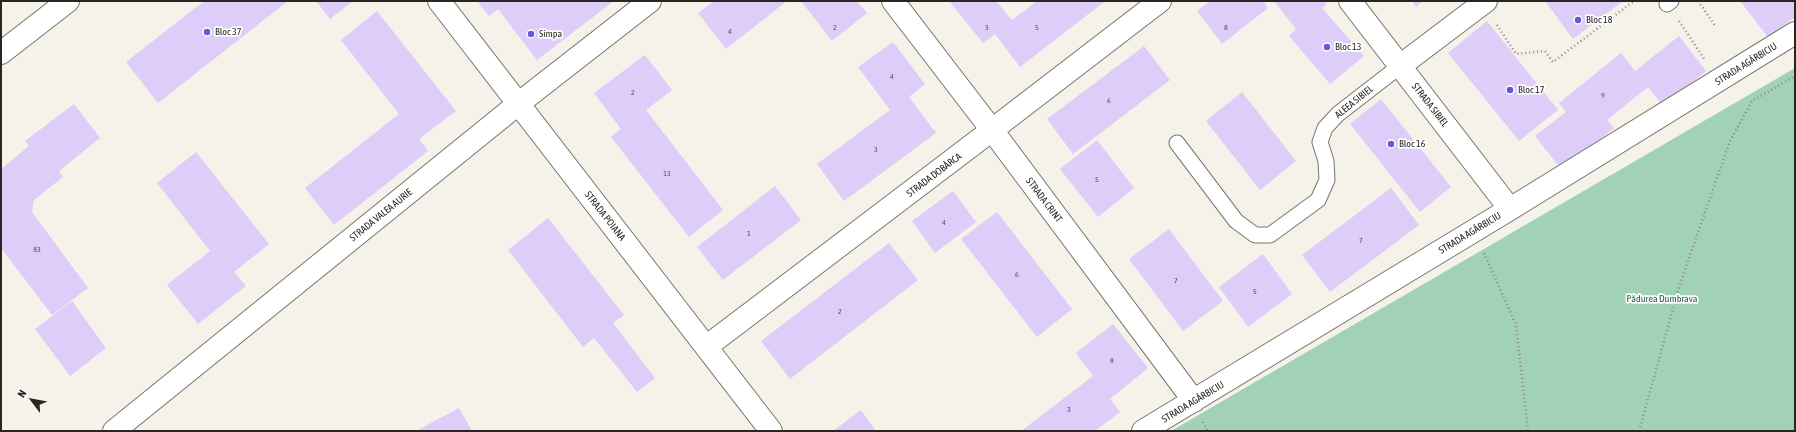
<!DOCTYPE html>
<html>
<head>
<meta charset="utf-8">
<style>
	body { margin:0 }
	#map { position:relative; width:1796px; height:432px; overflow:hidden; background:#f5f2e9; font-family:"Asap Condensed",sans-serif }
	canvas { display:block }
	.frame { position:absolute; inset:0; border:2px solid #272622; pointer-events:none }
	.north { position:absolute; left:12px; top:380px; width:40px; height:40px; -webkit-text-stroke:3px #fff; paint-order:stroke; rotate:302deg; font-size:11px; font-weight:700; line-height:16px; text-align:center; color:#272622 }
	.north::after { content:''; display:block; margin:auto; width:14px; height:18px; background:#272622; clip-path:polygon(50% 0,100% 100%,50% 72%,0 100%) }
</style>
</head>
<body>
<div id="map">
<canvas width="1796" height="432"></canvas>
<div class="frame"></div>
<div class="north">N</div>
</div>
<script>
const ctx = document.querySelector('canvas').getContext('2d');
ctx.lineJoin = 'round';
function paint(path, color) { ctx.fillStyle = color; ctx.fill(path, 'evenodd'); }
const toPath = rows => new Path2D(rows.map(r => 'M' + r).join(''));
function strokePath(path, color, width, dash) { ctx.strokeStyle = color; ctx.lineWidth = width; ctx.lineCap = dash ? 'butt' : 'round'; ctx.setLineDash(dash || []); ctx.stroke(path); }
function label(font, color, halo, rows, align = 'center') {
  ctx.font = font + ' "Asap Condensed",sans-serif'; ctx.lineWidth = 3.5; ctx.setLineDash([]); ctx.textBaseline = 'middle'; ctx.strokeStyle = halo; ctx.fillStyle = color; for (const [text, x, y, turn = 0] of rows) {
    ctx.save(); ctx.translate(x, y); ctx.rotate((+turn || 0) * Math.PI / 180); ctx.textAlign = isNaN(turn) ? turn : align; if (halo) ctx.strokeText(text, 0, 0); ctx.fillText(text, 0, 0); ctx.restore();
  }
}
const green = toPath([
	[1795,68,1795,431,1171,431]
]);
const building = toPath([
	[204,1,288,1,158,103,126,62],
	[316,1,353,1,330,19],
	[477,1,614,1,537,60,498,9,489,16],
	[714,1,787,1,726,49,698,13],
	[801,1,857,1,867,13,832,41],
	[949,1,996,1,1012,20,1037,1,1104,2,1020,67,995,34,983,43],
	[1210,1,1263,1,1268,8,1222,44,1197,11],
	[1274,1,1324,1,1327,4,1322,8,1364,56,1330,84,1289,36,1296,29],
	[1412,1,1423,1,1416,7],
	[1545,1,1623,1,1573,39],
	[1740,1,1795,1,1795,17,1768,37],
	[377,11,456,111,419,139,428,151,334,225,305,188,399,114,341,40],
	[1487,21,1558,110,1519,141,1448,53],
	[1679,36,1706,71,1663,106,1648,87,1607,120,1614,128,1562,170,1535,136,1566,112,1559,103,1621,53,1635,71],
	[893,42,925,84,909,97,936,133,844,201,817,164,890,110,858,67],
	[1144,46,1170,80,1073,154,1047,119],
	[645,55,672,90,646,110,723,210,689,237,611,137,621,129,594,93],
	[1242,92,1296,161,1260,190,1206,121],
	[1381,99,1451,187,1420,212,1350,124],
	[74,104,100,138,59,171,63,177,34,200,32,212,88,288,52,315,1,248,1,169,29,146,25,141],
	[1097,140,1134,188,1098,217,1060,169],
	[196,152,269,244,234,272,246,286,198,324,167,285,210,251,157,183],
	[775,186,801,220,723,280,697,247],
	[1391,188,1419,225,1330,292,1302,255],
	[953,191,976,222,935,253,912,221],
	[997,212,1072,309,1037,337,961,239],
	[548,218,624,315,613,323,655,378,637,392,594,338,583,347,508,250],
	[1169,229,1223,301,1183,331,1129,259],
	[889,243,918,280,790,379,761,341],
	[1263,254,1292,294,1248,327,1219,287],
	[72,301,106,348,70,376,35,329],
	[1113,324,1148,368,1110,399,1120,412,1095,431,1021,431,1093,376,1076,353],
	[459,408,472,431,416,431],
	[861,410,876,431,833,431]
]);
const path = toPath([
	[1698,1,1716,27],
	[1679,21,1705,60],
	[1497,25,1516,54,1545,51,1553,62,1634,1],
	[1484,253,1516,325,1528,431],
	[1203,422,1208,431],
	[1639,431,1680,284,1730,141,1752,101,1795,76]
]);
const service = toPath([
	[1667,4,1671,1],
	[1177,143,1236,221,1255,235,1270,235,1318,200,1327,180,1326,161,1320,142,1325,128,1338,114,1400,66]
]);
const minor = toPath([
	[439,1,771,431],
	[893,1,992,130,1194,401],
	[1350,1,1510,209],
	[1400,66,1486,1],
	[706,347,992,130,1160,1],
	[114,431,518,104,650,1],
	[1143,431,1510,209,1795,33]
]);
const tertiary = toPath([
	[1,53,68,1]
]);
const markers = [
	[1578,20,4,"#615bd3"],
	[207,32,4,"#615bd3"],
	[531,34,4,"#615bd3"],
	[1327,47,4,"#615bd3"],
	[1510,90,4,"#615bd3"],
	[1391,144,4,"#615bd3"]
];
const numberNames = [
	["2",835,27],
	["3",987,27],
	["5",1037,27],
	["8",1226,27],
	["4",730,31],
	["4",892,76],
	["2",633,92],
	["9",1603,95],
	["6",1109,100],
	["3",876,149],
	["13",667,173],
	["5",1097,179],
	["4",944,222],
	["1",749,233],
	["7",1361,240],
	["83",37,249],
	["6",1017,274],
	["7",1176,280],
	["5",1255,291],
	["2",840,311],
	["8",1112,360],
	["3",1069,409]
];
const poiNames = [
	["Bloc 18",1586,20],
	["Bloc 37",215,32],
	["Simpa",539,34],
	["Bloc 13",1335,47],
	["Bloc 17",1518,90],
	["Bloc 16",1399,144]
];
const streetNames = [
	["STRADA AGÂRBICIU",1746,64,-32],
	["ALEEA SIBIEL",1354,102,-39],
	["STRADA SIBIEL",1430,105,52],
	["STRADA DOBÂRCA",934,175,-37],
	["STRADA CRINT",1044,200,53],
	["STRADA VALEA AURIE",381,215,-39],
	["STRADA POIANA",605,216,52],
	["STRADA AGÂRBICIU",1470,233,-31],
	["STRADA AGÂRBICIU",1193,402,-31]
];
const parkNames = [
	["Pădurea Dumbrava",1662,299]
];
paint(green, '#a1d2b5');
paint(building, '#dfcdf9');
strokePath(service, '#78756d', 17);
strokePath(minor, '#78756d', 24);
strokePath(tertiary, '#78756d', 24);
strokePath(path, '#8b8983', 2.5, [1, 3]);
strokePath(service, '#fff', 15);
strokePath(minor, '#fff', 22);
strokePath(tertiary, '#fff', 22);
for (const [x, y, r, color] of markers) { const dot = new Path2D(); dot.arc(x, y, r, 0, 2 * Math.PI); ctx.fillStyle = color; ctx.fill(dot); strokePath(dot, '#fff', 1.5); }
label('8px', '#555058', null, numberNames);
label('10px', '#272622', '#fff', poiNames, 'left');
label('10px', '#272622', '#fff', streetNames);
label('10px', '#245f41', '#fff', parkNames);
</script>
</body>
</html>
